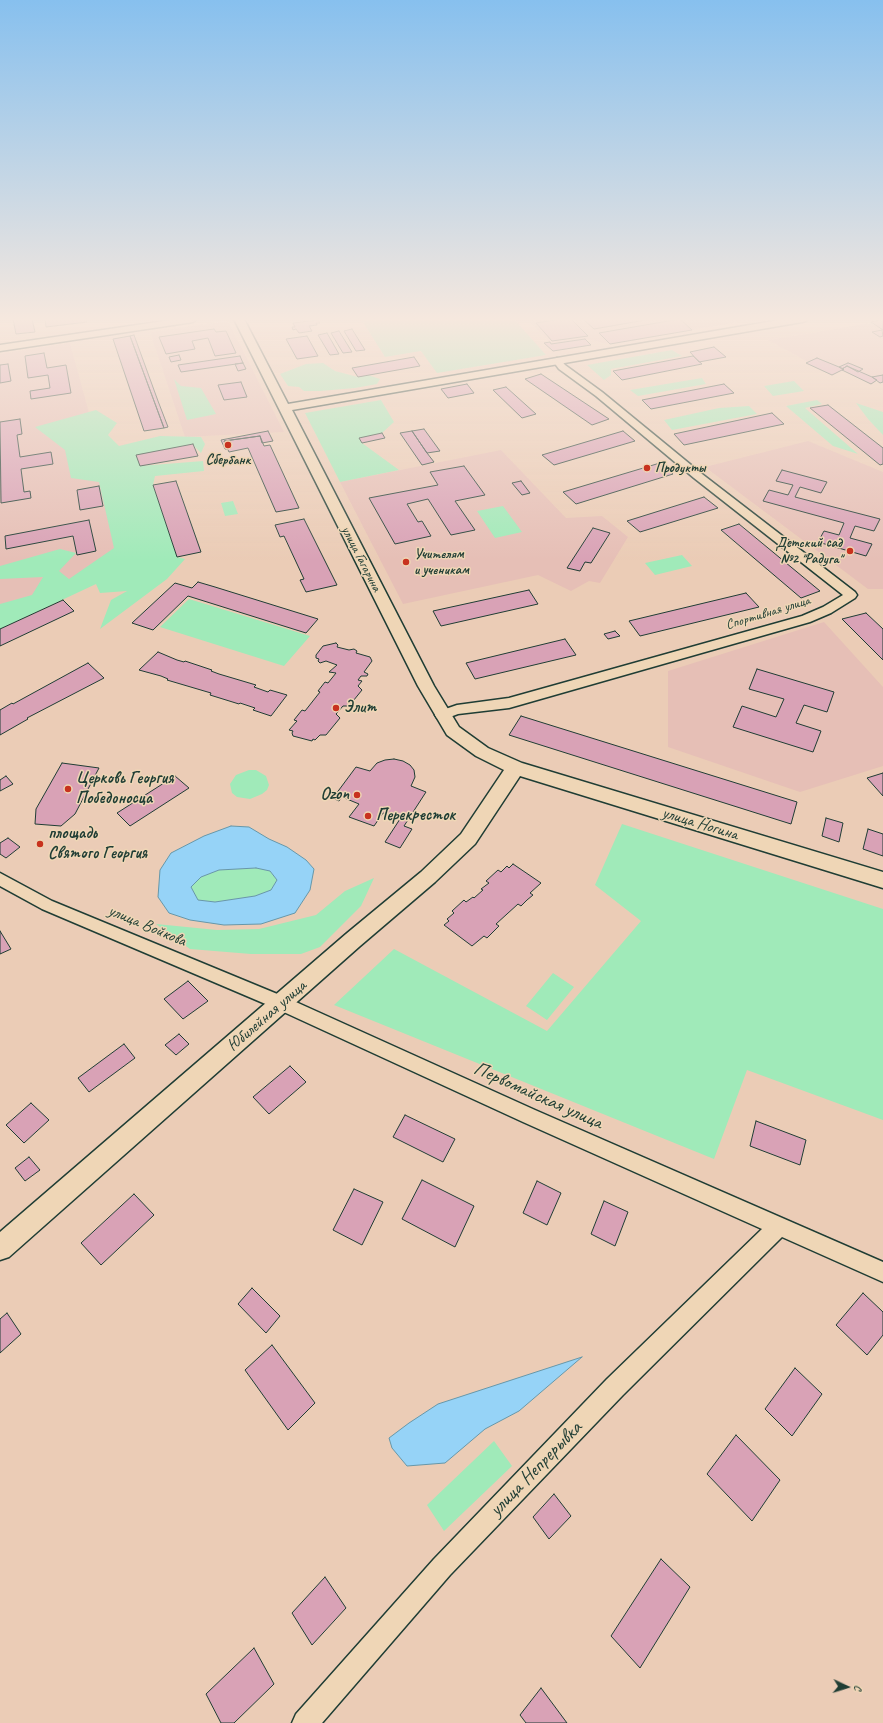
<!DOCTYPE html>
<html>
<head>
<meta charset="utf-8">
<style>
	body { margin:0 }
	#map { position:relative; width:883px; height:1723px; overflow:hidden; background:#ebccb6; font-family:Caveat,sans-serif }
	canvas { display:block }
	.north { position:absolute; left:827px; top:1667px; width:40px; height:40px; -webkit-text-stroke:3px #efd6b6; paint-order:stroke; rotate:94deg; font-size:11px; font-weight:700; line-height:16px; text-align:center; color:#1f3d34 }
	.north::after { content:''; display:block; margin:auto; width:14px; height:18px; background:#1f3d34; clip-path:polygon(50% 0,100% 100%,50% 72%,0 100%) }
</style>
</head>
<body>
<div id="map">
<canvas width="883" height="1723"></canvas>
<div class="north">С</div>
</div>
<script>
const ctx = document.querySelector('canvas').getContext('2d');
ctx.lineJoin = 'round';
function paint(path, color) { ctx.fillStyle = color; ctx.fill(path, 'evenodd'); }
const toPath = rows => new Path2D(rows.map(r => 'M' + r).join(''));
function strokePath(path, color, width, dash) { ctx.strokeStyle = color; ctx.lineWidth = width; ctx.lineCap = dash ? 'butt' : 'round'; ctx.setLineDash(dash || []); ctx.stroke(path); }
function label(font, color, halo, rows, align = 'center') {
  ctx.font = font + ' Caveat,sans-serif'; ctx.lineWidth = 3; ctx.setLineDash([]); ctx.textBaseline = 'middle'; ctx.strokeStyle = halo; ctx.fillStyle = color; for (const [text, x, y, turn = 0] of rows) {
    ctx.save(); ctx.translate(x, y); ctx.rotate((+turn || 0) * Math.PI / 180); ctx.textAlign = isNaN(turn) ? turn : align; if (halo) ctx.strokeText(text, 0, 0); ctx.fillText(text, 0, 0); ctx.restore();
  }
}
const built = toPath([
	[528,319,755,319,610,344,585,339,551,344],
	[228,321,284,432,185,437,150,332],
	[872,323,882,330,873,332,880,337,883,336,883,375,872,377,858,372,863,369,848,363,839,367,818,358,808,362,768,340],
	[70,343,129,560,0,614,0,354],
	[808,441,883,472,883,589,868,589,705,467],
	[501,450,566,518,602,516,628,537,600,583,589,581,571,591,538,575,403,604,340,482],
	[824,622,883,687,883,766,800,792,668,747,668,671]
]);
const green = toPath([
	[361,319,514,319,546,355,437,373,421,351,385,357],
	[672,350,682,356,611,369,611,375,604,380,587,365],
	[323,363,335,371,358,377,368,375,380,379,377,384,355,388,320,391,304,391,299,387,288,386,280,374,306,364],
	[702,378,706,384,638,396,630,390],
	[174,379,181,386,201,388,216,414,187,420],
	[794,381,804,391,773,396,764,386],
	[381,400,394,422,382,433,359,438,362,443,399,470,340,482,305,413],
	[817,400,822,404,805,408,858,454,833,446,786,406],
	[856,403,883,412,883,435,868,419],
	[749,406,757,414,672,430,664,420,719,408],
	[96,410,117,423,108,435,119,446,160,436,201,437,205,444,201,453,193,445,137,455,140,466,203,461,204,471,155,476,153,485,177,557,185,559,167,579,100,629,111,600,127,591,100,593,96,584,0,629,0,604,32,595,43,577,0,579,0,566,60,549,76,553,59,571,69,579,114,548,99,482,71,478,65,450,35,427],
	[233,501,238,514,225,516,221,503],
	[503,506,522,532,495,538,477,511],
	[682,555,692,566,655,575,645,563],
	[189,599,310,636,284,666,160,627],
	[249,770,256,770,266,776,269,785,267,790,262,794,250,799,237,797,232,793,230,784,236,775],
	[622,824,883,909,883,1120,747,1070,714,1159,334,1005,394,949,547,1031,641,921,595,885],
	[256,868,270,871,277,880,271,890,255,896,215,902,198,900,191,887,201,877,219,870],
	[374,878,361,906,320,947,301,954,251,954,190,949,156,924,217,930,259,929,316,915,345,891],
	[553,973,574,987,547,1020,526,1006],
	[494,1441,512,1466,444,1531,427,1505]
]);
const water = toPath([
	[231,826,249,827,269,839,287,847,306,860,314,869,310,890,295,913,261,924,224,925,190,920,169,913,158,897,160,870,171,853,204,836,231,826],
	[256,868,270,871,277,880,271,890,255,896,215,902,198,900,191,887,201,877,219,870,256,868],
	[582,1357,519,1411,485,1429,445,1463,407,1466,392,1448,389,1438,409,1423,438,1404,582,1357]
]);
const building = toPath([
	[13,319,32,319,35,332,16,334,13,319],
	[45,319,86,319,87,322,46,327,45,319],
	[561,319,571,319,588,336,552,341,536,323,561,319],
	[583,319,651,319,594,329,583,319],
	[680,319,692,330,610,344,599,333,680,319],
	[318,320,320,323,316,323,317,325,309,326,312,331,299,333,296,329,293,330,292,327,295,327,293,323,318,320],
	[880,320,883,322,883,330,871,322,880,320],
	[214,329,216,332,226,331,236,353,215,356,208,338,192,341,195,349,166,354,159,337,214,329],
	[352,329,365,350,356,351,344,331,352,329],
	[882,330,883,336,880,337,872,332,882,330],
	[339,331,352,352,343,353,331,333,339,331],
	[327,333,339,354,330,355,318,335,327,333],
	[134,335,158,401,168,427,164,428,130,336,134,335],
	[130,336,164,428,144,431,113,339,130,336],
	[307,336,318,356,297,359,286,339,307,336],
	[585,339,591,345,553,351,544,343,550,342,551,344,585,339],
	[714,347,726,357,699,362,690,352,714,347],
	[44,353,47,368,66,365,71,393,31,399,30,391,50,388,48,375,28,378,25,356,44,353],
	[179,355,181,360,171,362,169,357,179,355],
	[240,356,243,363,181,372,178,365,240,356],
	[693,356,702,364,622,380,613,371,693,356],
	[414,357,420,366,358,377,352,368,414,357],
	[817,358,839,367,844,369,832,375,806,363,817,358],
	[243,363,246,369,238,371,235,364,243,363],
	[848,363,851,364,863,369,858,372,847,366,842,369,839,367,848,363],
	[8,364,11,381,0,383,0,365,8,364],
	[847,366,872,377,877,380,871,384,842,370,844,369,842,369,847,366],
	[541,374,609,419,592,425,525,379,541,374],
	[883,375,883,382,880,383,872,377,883,375],
	[241,382,247,397,224,400,218,385,241,382],
	[467,384,474,393,448,398,441,389,467,384],
	[724,384,734,393,651,409,642,400,724,384],
	[506,387,536,414,522,418,493,390,506,387],
	[828,405,883,448,883,464,880,465,810,408,828,405],
	[772,413,784,424,684,445,674,434,772,413],
	[20,419,22,434,17,435,20,457,51,452,53,464,21,469,24,492,30,491,31,498,1,503,0,422,20,419],
	[424,429,440,451,427,453,412,431,424,429],
	[268,431,273,441,262,443,260,436,224,441,228,449,225,449,221,440,268,431],
	[412,431,427,453,434,462,422,465,400,433,412,431],
	[623,431,635,441,554,465,542,455,623,431],
	[382,433,385,438,362,443,359,438,382,433],
	[260,436,264,446,270,445,299,508,276,512,248,448,229,452,224,441,260,436],
	[193,444,198,456,140,466,136,455,193,444],
	[660,463,673,474,576,504,563,492,660,463],
	[464,466,485,495,455,501,475,530,451,535,428,499,407,504,418,522,422,521,431,536,395,544,369,498,438,485,430,472,464,466],
	[782,470,827,482,821,493,800,487,795,497,880,519,874,531,855,526,850,538,872,544,866,556,818,542,824,531,839,535,844,523,763,501,769,490,788,495,793,485,776,481,782,470],
	[176,481,201,552,177,557,153,485,176,481],
	[521,481,530,493,522,495,512,483,521,481],
	[99,486,103,506,80,510,77,490,99,486],
	[704,497,718,508,640,532,627,521,704,497],
	[304,519,337,585,306,592,300,580,304,579,284,536,280,537,275,525,304,519],
	[89,520,96,551,77,555,73,536,6,549,5,536,89,520],
	[739,524,820,591,801,598,721,530,739,524],
	[593,528,610,533,591,563,585,562,580,571,567,568,593,528],
	[198,582,215,587,318,619,306,633,188,596,153,630,132,623,175,583,192,588,198,582],
	[529,590,538,604,441,626,433,611,529,590],
	[746,593,759,607,640,636,629,621,746,593],
	[63,600,74,611,0,646,0,629,63,600],
	[866,613,883,629,883,660,842,619,866,613],
	[615,631,620,636,608,639,604,634,615,631],
	[565,639,576,655,475,679,466,663,565,639],
	[336,643,338,645,337,647,349,650,354,649,357,651,356,653,370,657,372,661,364,672,368,674,367,676,361,676,358,680,362,681,358,686,362,690,349,706,343,706,336,714,340,718,326,735,320,735,315,740,313,739,312,741,293,736,292,733,293,731,289,730,297,721,294,720,302,710,305,711,320,692,318,691,325,682,328,683,336,673,329,672,337,665,326,661,320,663,318,661,319,659,316,658,316,655,323,646,336,643],
	[158,652,177,660,184,662,185,661,212,670,211,671,219,674,256,685,254,687,268,692,270,690,287,695,271,716,253,710,255,708,240,703,239,704,210,695,211,693,167,680,168,679,161,676,139,670,158,652],
	[88,663,104,678,27,718,28,719,0,735,0,710,12,703,13,704,88,663],
	[757,669,834,692,827,712,804,705,796,723,821,731,813,752,733,727,742,706,776,717,784,699,749,689,757,669],
	[521,716,797,802,791,824,509,735,521,716],
	[394,759,403,761,410,765,414,770,415,777,411,786,426,792,404,826,412,829,400,848,385,842,400,819,383,813,374,826,349,817,359,804,342,797,339,801,333,798,356,767,370,771,377,763,385,760,394,759],
	[62,763,99,768,75,814,61,826,35,824,36,809,62,763],
	[883,773,883,796,867,778,883,773],
	[6,776,13,784,0,791,0,780,6,776],
	[175,776,189,788,130,826,117,813,175,776],
	[826,818,843,823,839,842,822,836,826,818],
	[868,829,883,834,883,856,863,849,868,829],
	[8,838,20,847,6,858,0,854,0,843,8,838],
	[513,864,541,883,530,893,533,895,527,900,521,906,518,904,496,924,499,926,487,938,484,936,472,946,444,925,449,921,447,919,454,913,452,911,464,900,466,902,473,897,474,898,483,890,481,889,489,883,486,881,498,870,501,872,507,866,509,868,513,864],
	[0,931,11,949,0,954,0,931],
	[188,981,208,1001,183,1019,164,999,188,981],
	[179,1034,189,1044,176,1055,165,1045,179,1034],
	[124,1044,135,1058,89,1092,78,1078,124,1044],
	[290,1066,306,1082,269,1114,253,1097,290,1066],
	[31,1103,49,1120,24,1143,6,1125,31,1103],
	[405,1115,455,1139,443,1162,393,1137,405,1115],
	[756,1121,806,1140,800,1165,750,1146,756,1121],
	[29,1157,40,1170,25,1181,15,1168,29,1157],
	[422,1180,474,1206,455,1247,402,1219,422,1180],
	[537,1181,561,1193,547,1225,523,1213,537,1181],
	[354,1189,383,1202,362,1245,333,1230,354,1189],
	[134,1194,154,1215,101,1265,81,1243,134,1194],
	[604,1201,628,1212,615,1246,591,1234,604,1201],
	[252,1288,280,1316,266,1333,238,1304,252,1288],
	[863,1293,883,1312,883,1335,867,1355,836,1325,863,1293],
	[7,1313,21,1334,0,1353,0,1319,7,1313],
	[272,1345,315,1403,288,1430,245,1370,272,1345],
	[795,1368,822,1394,792,1436,765,1409,795,1368],
	[736,1435,780,1480,752,1521,707,1474,736,1435],
	[554,1494,571,1516,549,1539,533,1517,554,1494],
	[661,1559,690,1587,640,1668,611,1636,661,1559],
	[325,1577,346,1608,312,1645,292,1613,325,1577],
	[254,1648,274,1684,234,1723,221,1723,206,1694,254,1648],
	[541,1688,567,1723,526,1723,520,1715,541,1688]
]);
const minor = toPath([
	[178,319,197,319,193,322,0,351,0,345,178,319],
	[557,358,560,359,565,365,602,392,702,474,855,592,857,595,855,598,831,613,810,622,509,708,458,714,442,720,437,718,435,715,437,712,457,705,509,698,802,616,823,607,843,595,694,478,596,396,559,369,553,361,557,358],
	[0,873,52,901,287,998,535,1110,883,1262,883,1282,782,1237,623,1395,450,1575,322,1723,292,1723,296,1714,434,1559,607,1379,762,1229,523,1122,275,1008,42,909,0,886,0,873]
]);
const tertiary = toPath([
	[234,319,244,319,288,404,785,319,807,319,806,321,802,322,292,410,434,686,459,727,488,748,522,763,883,872,883,888,520,776,475,844,435,882,360,946,9,1257,0,1260,0,1232,346,934,421,872,461,834,504,770,476,756,447,735,418,686,234,319]
]);
const markers = [
	[228,445,4,"#c8321e"],
	[647,468,4,"#c8321e"],
	[850,551,4,"#c8321e"],
	[406,562,4,"#c8321e"],
	[336,708,4,"#c8321e"],
	[68,789,4,"#c8321e"],
	[357,795,4,"#c8321e"],
	[368,816,4,"#c8321e"],
	[40,844,4,"#c8321e"]
];
const farPoinames = [
	["Сбербанк",228,460,"center"],
	["Продукты",655,468],
	["Детский сад",842,543,"right"],
	["№2 \"Радуга\"",842,559,"right"],
	["Учителям",414,554],
	["и ученикам",414,570]
];
const farStreetnames = [
	["улица Гагарина",361,559,63],
	["Спортивная улица",768,613,-17]
];
const poiNames = [
	["Элит",344,708],
	["Церковь Георгия",76,779],
	["Победоносца",76,799],
	["Ozon",349,795,"right"],
	["Перекресток",376,816],
	["площадь",48,834],
	["Святого Георгия",48,854]
];
const streetNames = [
	["улица Ногина",700,824,17],
	["улица Войкова",147,926,23],
	["Юбилейная улица",267,1016,-41]
];
const nearStreetnames = [
	["Первомайская улица",538,1096,24],
	["улица Непрерывка",536,1469,-46]
];
paint(built, '#e6bfb6');
paint(green, '#a0eab9');
paint(water, '#96d3f7');
strokePath(water, '#6697a9', 1);
paint(building, '#d9a2b6');
strokePath(building, '#1f3d34', 1);
strokePath(minor, '#1f3d34', 3);
strokePath(tertiary, '#1f3d34', 3);
paint(minor, '#efd6b6');
paint(tertiary, '#efd6b6');
const sky = ctx.createLinearGradient(0, 0, 0, 560);
sky.addColorStop(0, '#87c0ee');
sky.addColorStop(0.57, '#f6e8de');
sky.addColorStop(1, '#f6e8de00');
ctx.fillStyle = sky;
ctx.fillRect(0, 0, 883, 560);
for (const [x, y, r, color] of markers) { const dot = new Path2D(); dot.arc(x, y, r, 0, 2 * Math.PI); ctx.fillStyle = color; ctx.fill(dot); strokePath(dot, '#efd6b6', 1.5); }
label('bold 14px', '#1f3d34', '#efd6b6', farPoinames, 'left');
label('14px', '#1f3d34', '#efd6b6', farStreetnames);
label('bold 17px', '#1f3d34', '#efd6b6', poiNames, 'left');
label('17px', '#1f3d34', '#efd6b6', streetNames);
label('20px', '#1f3d34', '#efd6b6', nearStreetnames);
</script>
</body>
</html>
